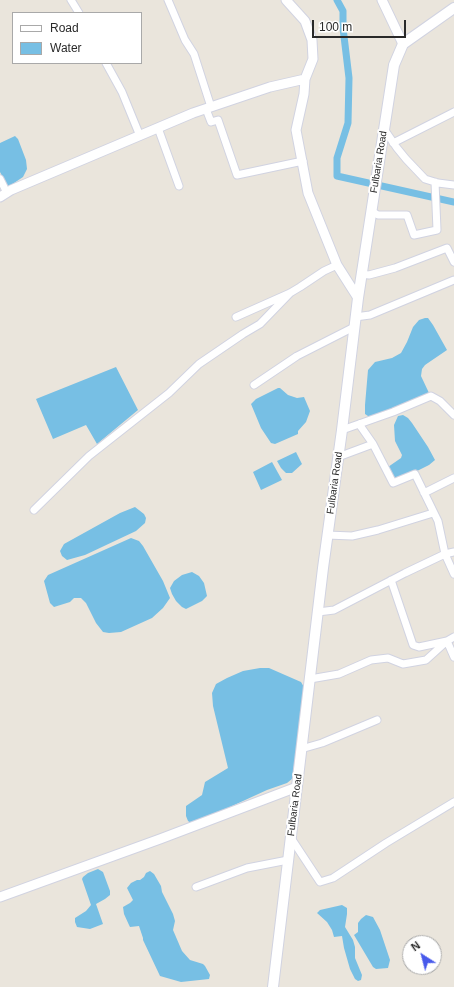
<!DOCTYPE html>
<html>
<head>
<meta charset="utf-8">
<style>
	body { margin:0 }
	#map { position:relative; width:454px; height:987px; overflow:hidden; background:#eae5dc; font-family:Arial,sans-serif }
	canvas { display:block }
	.legend { position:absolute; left:12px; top:12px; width:130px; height:52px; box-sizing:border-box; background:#fff; border:1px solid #a9a9a9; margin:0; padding:5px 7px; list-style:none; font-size:12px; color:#292929 }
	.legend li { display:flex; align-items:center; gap:8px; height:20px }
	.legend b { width:20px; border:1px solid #a9a9a9 }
	.north { position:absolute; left:402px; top:935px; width:40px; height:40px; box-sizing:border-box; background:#fff; border:1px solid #a9a9a9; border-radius:50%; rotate:324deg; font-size:11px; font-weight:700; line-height:16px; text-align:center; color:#292929 }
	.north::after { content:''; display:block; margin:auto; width:14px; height:18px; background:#485aeb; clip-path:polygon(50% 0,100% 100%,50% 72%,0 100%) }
	.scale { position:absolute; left:312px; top:20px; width:94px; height:18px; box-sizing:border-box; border:2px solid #292929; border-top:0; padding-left:5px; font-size:12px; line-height:14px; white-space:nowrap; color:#292929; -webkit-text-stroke:3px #fff; paint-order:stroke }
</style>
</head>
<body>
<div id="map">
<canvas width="454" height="987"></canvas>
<ul class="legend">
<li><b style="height:5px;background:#fff"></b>Road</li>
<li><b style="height:11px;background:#77bfe4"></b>Water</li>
</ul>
<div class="north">N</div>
<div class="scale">100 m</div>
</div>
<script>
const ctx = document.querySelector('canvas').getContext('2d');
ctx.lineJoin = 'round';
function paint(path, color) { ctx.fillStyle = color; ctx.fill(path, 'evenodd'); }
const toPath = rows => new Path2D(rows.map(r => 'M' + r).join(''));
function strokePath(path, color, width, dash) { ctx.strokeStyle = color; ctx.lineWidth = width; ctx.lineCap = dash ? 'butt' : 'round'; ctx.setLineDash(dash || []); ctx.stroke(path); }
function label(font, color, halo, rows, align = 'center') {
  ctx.font = font + ' Arial,sans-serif'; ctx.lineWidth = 4; ctx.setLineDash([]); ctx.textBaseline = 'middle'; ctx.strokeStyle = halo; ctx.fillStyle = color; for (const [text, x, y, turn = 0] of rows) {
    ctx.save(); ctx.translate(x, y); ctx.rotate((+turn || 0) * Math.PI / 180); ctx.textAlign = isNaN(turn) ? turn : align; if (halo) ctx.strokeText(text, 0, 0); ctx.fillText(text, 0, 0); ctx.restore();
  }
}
const water = toPath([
	[15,136,18,139,26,160,27,169,23,177,8,187,0,172,0,143],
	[425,318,428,318,433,325,447,350,425,365,422,369,421,376,429,393,374,416,368,416,365,414,365,405,368,370,375,362,392,358,401,353,407,342,413,327,419,320],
	[116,367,138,410,97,444,86,425,53,439,36,399],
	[278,388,280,388,288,395,297,398,304,397,310,411,306,422,298,431,298,434,275,444,271,443,261,428,251,404,256,399],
	[403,415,408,418,412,423,428,447,435,460,429,465,415,472,393,481,388,467,401,458,402,455,395,441,394,425,398,416],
	[296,452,302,464,292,473,286,473,281,468,277,461],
	[272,462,282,480,261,490,253,472],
	[135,507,144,514,146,518,145,523,136,531,85,555,67,560,62,556,60,551,64,544,120,513],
	[131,538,139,541,143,546,163,581,170,598,163,608,152,618,121,632,109,633,103,632,96,623,86,603,81,598,74,598,70,602,54,607,50,603,44,581,48,575],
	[192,572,199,576,204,583,207,596,202,601,186,609,182,607,176,601,172,594,170,588,174,581,182,575],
	[260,668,269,668,301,682,305,689,292,779,287,783,267,790,195,823,191,823,188,821,186,816,186,806,202,795,205,782,228,768,213,706,212,693,216,684,227,678,243,671],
	[98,869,103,872,110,891,110,895,105,899,96,904,103,924,90,929,77,927,75,922,75,918,86,911,91,905,82,879,83,877,88,873],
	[150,871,154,874,161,886,162,892,173,914,175,921,173,930,182,951,190,960,203,964,205,966,210,975,209,979,181,982,160,976,143,940,143,938,139,926,130,927,129,925,124,914,123,907,130,903,133,900,127,888,131,883,137,880,140,880,144,877,146,873],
	[342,905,347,908,347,914,345,927,353,940,355,947,355,958,362,975,361,980,358,981,355,979,350,969,344,948,342,936,334,937,332,930,327,922,317,913,320,910],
	[366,915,373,917,380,930,390,960,388,968,376,969,373,967,354,935,358,932,358,923,361,919]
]);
const canal = toPath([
	[337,0,343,11,343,28,349,78,348,123,337,158,337,176,454,202]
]);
const minor = toPath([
	[71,0,79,13],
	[168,0,185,40,194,54,211,107],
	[106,63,122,92,140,136],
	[206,109,211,122,218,120,237,175,303,161],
	[158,128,179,186],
	[384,129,397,148,406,159,425,179,438,183,454,185],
	[393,143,454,112],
	[0,179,7,193],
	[371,211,378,215,407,215,414,235,437,230,435,182],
	[361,274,369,275,395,268,447,248,454,262],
	[236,317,290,293,300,287,324,271,337,265],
	[355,317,370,315,454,280],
	[254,385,297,356,354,327],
	[342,430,393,412,431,396,440,401,454,415],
	[373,444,393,483,415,474,438,521,445,554,454,574],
	[338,457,373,444,359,424],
	[424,493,454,478],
	[34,510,89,456,169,393,199,364,243,334,260,324,290,293],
	[327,535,352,536,378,530,433,513],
	[391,580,413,645,419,647,447,641,454,637],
	[318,612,334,610,405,573,445,554,454,552],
	[310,679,339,674,371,660,388,658,403,664,426,660,447,641,454,657],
	[301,749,322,743,377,720],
	[291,838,320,882,333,878,386,843,454,802],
	[196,887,247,868,288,860]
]);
const tertiary = toPath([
	[286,0,305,21,312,40,313,59,305,79,304,94,296,130,308,193,337,265,358,298],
	[382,0,403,44],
	[0,197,11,190,193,113,270,87,305,79],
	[0,897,160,839,297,787]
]);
const secondary = toPath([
	[273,987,323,568,342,430,358,298,394,65,403,44,454,8]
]);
const streetNames = [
	["Fulbaria Road",379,162,-81],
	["Fulbaria Road",335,483,-82],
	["Fulbaria Road",295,805,-83]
];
paint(water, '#77bfe4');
strokePath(canal, '#77bfe4', 7);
strokePath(minor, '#d1d3e1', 9);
strokePath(tertiary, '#d1d3e1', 11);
strokePath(secondary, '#d1d3e1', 12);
strokePath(minor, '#fff', 7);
strokePath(tertiary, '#fff', 9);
strokePath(secondary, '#fff', 10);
label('10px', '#292929', '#fff', streetNames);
</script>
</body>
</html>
